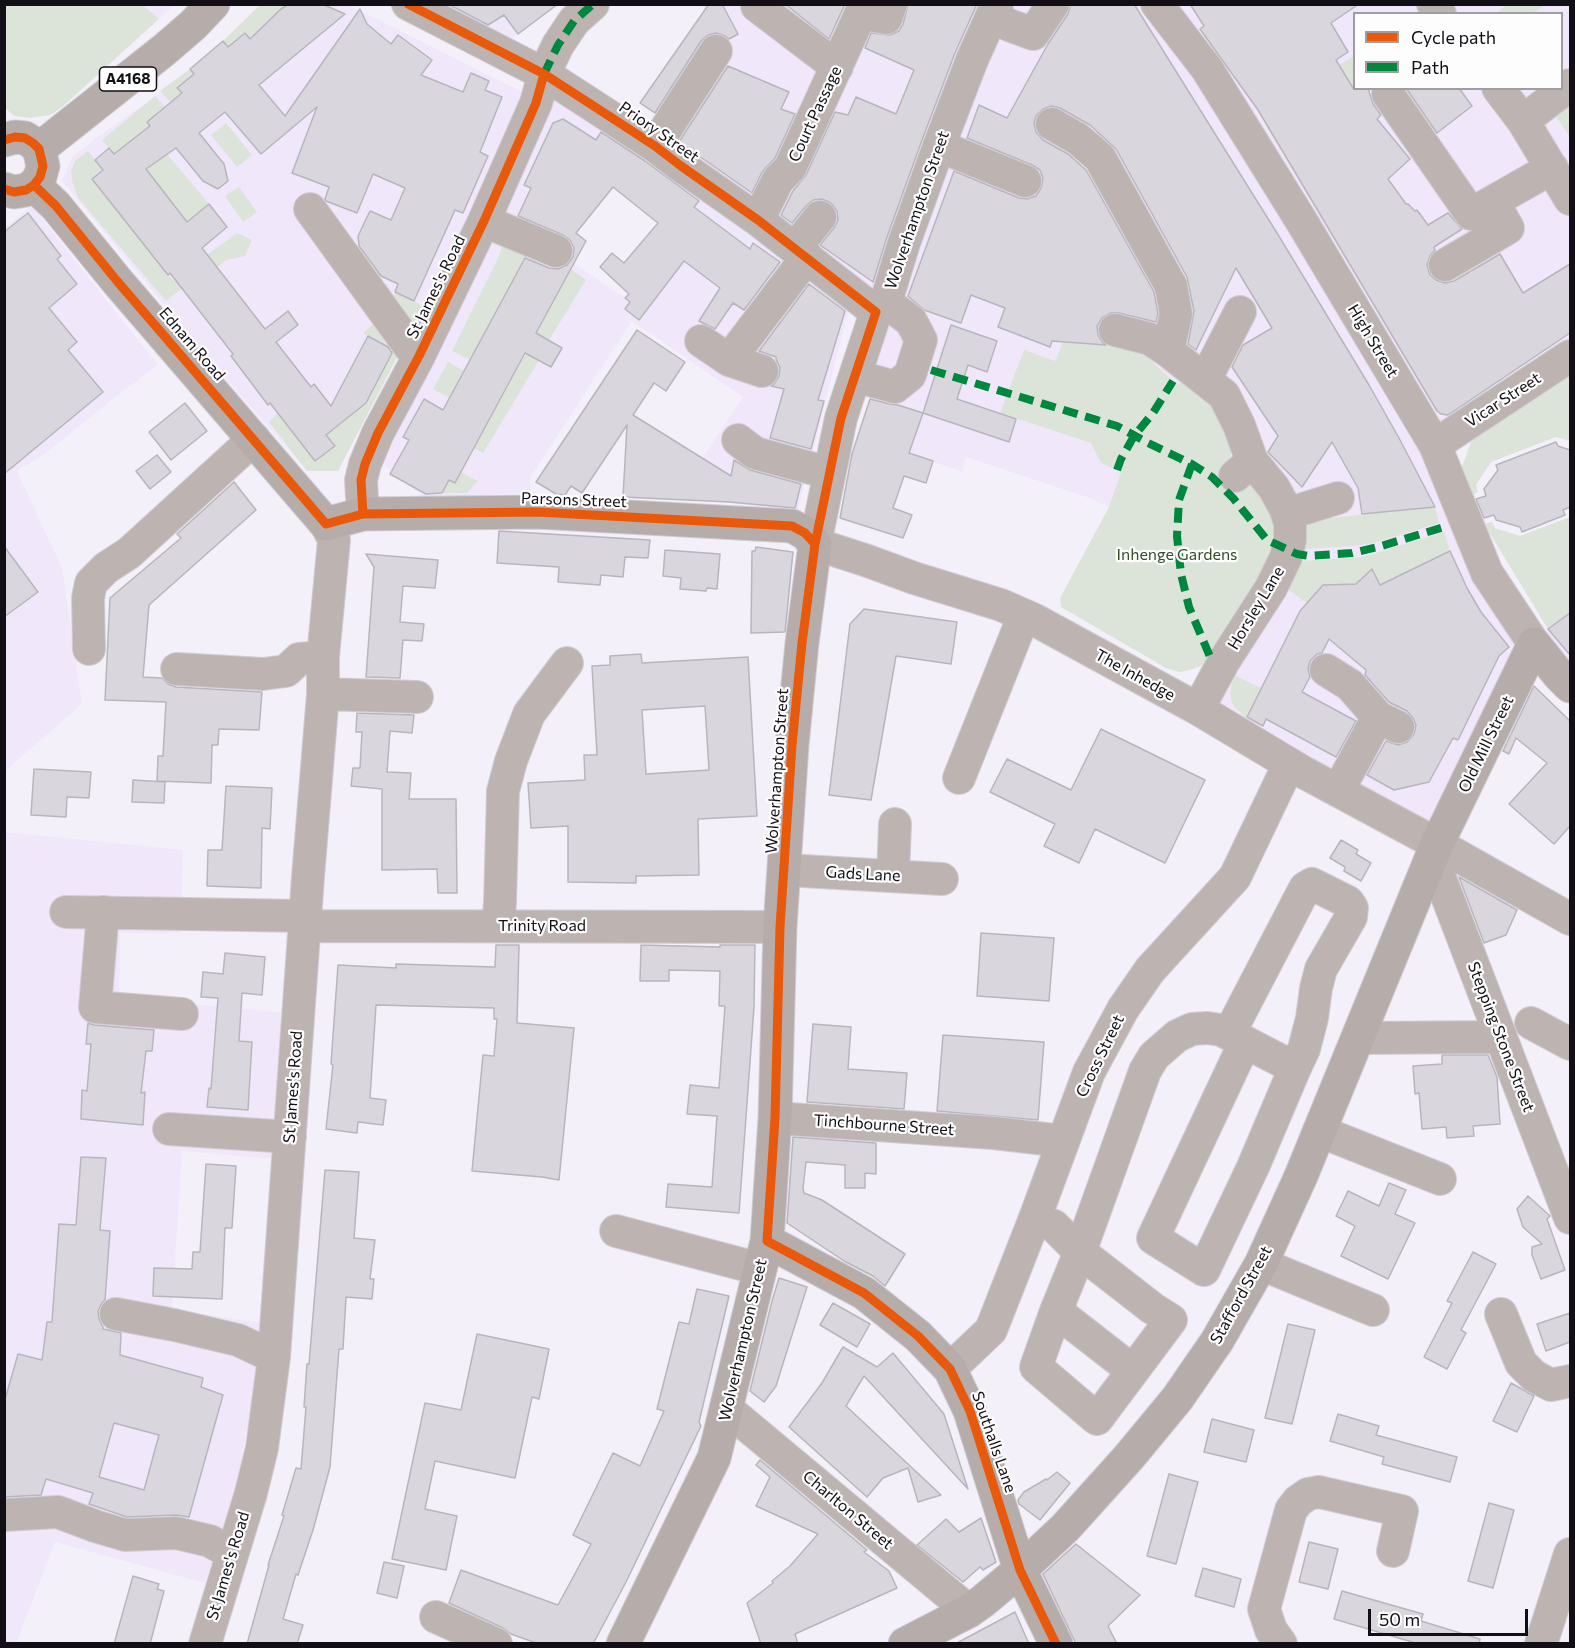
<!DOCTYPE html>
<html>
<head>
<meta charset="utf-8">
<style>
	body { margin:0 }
	#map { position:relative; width:1575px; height:1648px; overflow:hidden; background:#f4f0f9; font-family:Commissioner,sans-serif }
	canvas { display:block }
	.frame { position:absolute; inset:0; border:6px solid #110e15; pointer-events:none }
	.legend { position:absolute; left:1353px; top:12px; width:210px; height:78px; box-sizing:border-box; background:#fdfdfd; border:2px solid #9f9da0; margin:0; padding:8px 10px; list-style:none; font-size:18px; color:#110e15 }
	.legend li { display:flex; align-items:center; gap:12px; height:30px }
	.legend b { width:30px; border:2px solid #9f9da0 }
	.scale { position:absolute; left:1368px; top:1609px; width:160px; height:27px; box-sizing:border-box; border:3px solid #110e15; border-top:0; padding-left:8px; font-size:18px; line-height:21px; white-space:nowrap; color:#110e15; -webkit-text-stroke:4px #fdfdfd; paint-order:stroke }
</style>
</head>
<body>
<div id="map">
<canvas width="1575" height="1648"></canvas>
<div class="frame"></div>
<ul class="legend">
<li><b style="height:8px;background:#e8590c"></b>Cycle path</li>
<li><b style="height:8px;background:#00873e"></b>Path</li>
</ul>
<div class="scale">50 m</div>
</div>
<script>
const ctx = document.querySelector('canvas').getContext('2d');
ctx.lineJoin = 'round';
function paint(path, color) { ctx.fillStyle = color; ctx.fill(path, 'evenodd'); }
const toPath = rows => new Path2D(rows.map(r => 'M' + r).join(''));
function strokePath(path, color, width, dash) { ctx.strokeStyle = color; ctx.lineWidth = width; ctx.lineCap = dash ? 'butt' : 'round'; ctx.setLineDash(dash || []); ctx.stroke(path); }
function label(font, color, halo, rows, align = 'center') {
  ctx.font = font + ' Commissioner,sans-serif'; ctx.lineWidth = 4.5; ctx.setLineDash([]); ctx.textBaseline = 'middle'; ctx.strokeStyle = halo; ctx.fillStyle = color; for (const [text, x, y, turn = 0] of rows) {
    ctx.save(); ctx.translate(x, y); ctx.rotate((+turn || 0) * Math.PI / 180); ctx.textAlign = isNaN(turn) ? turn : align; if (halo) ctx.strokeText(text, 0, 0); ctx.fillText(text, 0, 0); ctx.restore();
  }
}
const built = toPath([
	[447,4,558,5,507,42,445,8],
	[143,5,175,5,159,19],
	[296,5,349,5,528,95,504,149,338,471,307,471,208,358,62,181,72,157,100,135,212,57],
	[702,5,1570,5,1570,356,1435,445,1535,643,1548,629,1570,613,1570,686,1535,644,1437,844,1198,709,1285,508,1178,385,1148,358,1138,352,1116,346,1100,344,1121,472,1109,507,1087,497,966,457,962,472,909,453,923,413,864,393,887,318,679,151,664,120,640,103,705,10],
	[1354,14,1562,14,1562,88,1354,88],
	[553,97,605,127,567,185,552,200,537,233,556,251,625,298,700,200,849,308,797,514,729,502,731,476,702,458,743,397,632,321,530,478,530,493,425,498,383,464,528,155],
	[32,206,158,365,109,402,46,453,17,471,62,568,82,704,5,771,4,228],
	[4,832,183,850,181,933,120,933,119,997,286,1013,272,1159,182,1151,172,1310,265,1323,238,1477,205,1583,55,1542,16,1644,4,1643]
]);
const green = toPath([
	[1507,4,1545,4,1545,5,1533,13,1501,13,1499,11],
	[4,5,143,5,159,19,61,108,50,115,30,118,14,116,5,108],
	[260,5,289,5,281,9,250,39,244,33,228,47,223,41],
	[1354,56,1354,90,1339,65],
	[190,69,194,74,178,88,182,93,170,102,160,91],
	[1570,93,1570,137,1550,108],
	[155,96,165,107,147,122,165,144,114,154,102,140],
	[226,123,252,155,237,167,211,135],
	[88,151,103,170,92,179,173,280,237,233,252,240,245,256,226,260,200,282,193,280,166,301,78,198,72,181,71,171,75,161],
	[167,154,209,204,187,222,146,169],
	[239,187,257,212,243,222,225,196],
	[504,241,528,253,470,360,452,351,499,256],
	[571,269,586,280,549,340,536,333],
	[395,292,425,307,415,333,393,304],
	[379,319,401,350,338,471,307,471,269,422,278,413,335,446,326,435,366,403,393,350,363,333],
	[1063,342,1100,344,1116,346,1138,352,1148,358,1178,385,1183,376,1213,400,1232,446,1230,460,1241,485,1251,485,1271,501,1278,546,1211,659,1207,658,1201,666,1190,670,1179,672,1166,668,1061,607,1060,598,1109,507,1121,472,1101,463,1091,443,1000,413,1024,350,1055,361],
	[526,353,539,360,483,453,474,448],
	[448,362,464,371,450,398,433,389],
	[1570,372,1570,441,1556,437,1491,462,1476,485,1478,492,1472,495,1462,467,1472,439],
	[461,472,478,481,467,493,442,493,449,480],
	[1435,507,1439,523,1377,542,1356,546,1304,549,1301,521],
	[1570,517,1570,613,1548,629,1484,524,1492,522,1495,528,1520,536],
	[1444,532,1450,551,1380,585,1372,569,1356,584,1323,585,1307,603,1287,589,1301,561,1363,557],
	[1234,675,1261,688,1246,718,1235,708,1231,700,1230,692]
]);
const building = toPath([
	[289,4,322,4,345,14,259,85,285,116,360,9,367,24,391,44,398,35,432,60,421,75,463,92,471,73,489,81,485,90,502,97,480,152,488,156,463,213,455,210,414,301,395,292,398,284,381,276,359,246,358,236,370,211,391,220,405,188,373,174,357,213,326,201,325,199,329,187,292,173,317,107,261,154,225,112,199,133,224,164,228,181,218,189,203,181,176,148,146,169,187,222,209,204,227,227,202,248,265,329,288,311,298,325,276,342,311,387,314,384,331,406,368,336,388,347,392,353,366,403,326,435,335,446,315,461,270,403,268,405,231,356,233,354,170,273,168,275,92,179,103,170,95,160,109,148,114,154,150,126,147,122,182,93,177,88,194,74,190,69,223,41,228,47,245,33,250,39,281,9,289,4],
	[448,4,558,4,518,34,504,15,488,25,448,4],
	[709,4,722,4,738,34,729,39,725,36,716,33,708,35,701,41,655,113,640,103,709,4],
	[785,4,845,4,829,39,785,4],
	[908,4,977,4,955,53,922,140,887,237,873,282,820,245,834,228,838,220,837,211,831,203,822,199,813,200,806,206,792,223,781,215,793,191,806,175,835,112,848,115,856,97,896,114,914,70,865,48,871,33,890,35,899,31,903,24,908,4],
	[1071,4,1134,4,1277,233,1369,385,1399,438,1435,507,1362,514,1358,488,1332,442,1302,487,1268,452,1278,436,1232,367,1243,345,1272,328,1236,268,1196,350,1188,344,1194,311,1187,277,1116,149,1090,125,1060,108,1051,106,1043,109,1036,116,1034,123,1036,132,1043,140,1068,154,1086,170,1154,292,1158,314,1156,322,1119,313,1111,313,1102,318,1097,326,1098,335,1102,342,1106,345,1052,341,1050,347,998,327,1005,308,971,295,961,323,924,310,908,296,954,171,1019,198,1027,199,1036,196,1041,188,1043,178,1040,170,1032,165,967,138,979,105,1007,118,1048,44,1068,14,1071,4],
	[1190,4,1359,4,1331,23,1348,52,1336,60,1353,88,1368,88,1373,104,1381,115,1377,119,1410,159,1388,179,1406,204,1408,204,1415,211,1417,210,1428,225,1448,213,1462,229,1434,247,1435,250,1430,256,1427,265,1430,275,1436,280,1445,283,1454,281,1500,254,1523,293,1570,264,1570,333,1448,415,1441,414,1437,411,1258,110,1200,29,1204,26,1190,4],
	[728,66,789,92,781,109,795,114,775,158,762,172,752,193,679,142,728,66],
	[1406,88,1459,88,1472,106,1437,133,1406,88],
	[563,119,596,140,601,132,645,161,699,201,694,207,750,249,753,243,780,262,744,310,733,303,715,329,699,321,720,288,684,261,639,320,625,309,630,302,625,298,629,294,600,267,612,253,624,263,658,223,613,187,576,233,586,241,536,333,562,348,551,367,525,353,455,483,449,480,442,493,426,494,390,474,409,440,403,437,424,399,443,410,525,258,549,268,558,269,567,265,573,257,574,248,570,240,563,235,518,216,531,188,524,185,553,123,563,119],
	[28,213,61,256,57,259,77,284,49,308,77,342,68,350,103,392,4,474,4,232,28,213],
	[809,284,845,311,818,400,824,401,811,449,770,438,784,389,771,386,774,384,779,376,780,368,776,359,776,357,759,351,809,284],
	[951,325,997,341,987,372,968,365,957,399,1016,419,1009,442,923,413,909,453,933,461,926,483,904,476,893,508,912,515,903,538,840,518,852,454,870,399,890,404,898,405,923,413,951,325],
	[637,330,685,362,666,391,654,383,633,415,731,476,734,460,750,470,801,484,795,508,729,502,623,497,627,425,582,493,571,486,565,495,556,494,536,482,637,330],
	[185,403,207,431,171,460,149,432,185,403],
	[1556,442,1558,446,1570,450,1570,507,1563,510,1565,515,1522,532,1520,527,1496,520,1494,515,1484,518,1476,499,1486,496,1484,489,1498,470,1496,465,1556,442],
	[157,455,171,472,150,489,136,471,157,455],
	[234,482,256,510,149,605,143,677,162,678,168,684,176,687,262,692,259,730,219,729,218,745,212,745,211,783,157,781,158,756,163,756,166,702,105,700,110,598,181,538,177,534,234,482],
	[499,531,650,540,648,558,625,557,623,577,601,575,600,585,558,582,559,567,497,563,499,531],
	[4,546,38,592,4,617,4,546],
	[756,547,793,552,785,632,751,633,752,551,755,551,756,547],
	[665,550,720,554,717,589,707,588,706,591,680,589,681,578,663,576,665,550],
	[1450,551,1467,588,1481,612,1509,647,1499,656,1458,740,1453,738,1429,782,1394,790,1367,775,1386,741,1398,745,1407,742,1414,734,1416,725,1413,718,1407,711,1389,702,1365,675,1366,670,1329,639,1322,653,1317,654,1310,661,1308,669,1310,677,1302,692,1356,721,1336,757,1266,719,1263,726,1247,717,1300,611,1323,585,1356,584,1372,569,1380,585,1450,551],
	[366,554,438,560,435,588,403,586,400,622,424,624,422,641,403,640,400,678,366,677,374,567,366,554],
	[864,609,957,622,951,664,896,656,871,800,829,795,850,624,864,609],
	[1570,613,1570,655,1548,629,1570,613],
	[641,654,642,663,748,657,757,816,698,819,699,875,636,876,636,883,568,882,568,826,531,828,528,783,585,780,584,755,597,755,592,666,610,665,610,656,641,654],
	[705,706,709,770,646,774,642,710,705,706],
	[1534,686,1570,721,1570,826,1554,844,1509,804,1547,763,1516,738,1509,754,1503,751,1534,686],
	[357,713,414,715,412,733,390,731,387,772,411,773,409,799,456,799,457,893,438,893,437,869,382,870,382,789,351,786,353,768,360,768,362,732,356,732,357,713],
	[1101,729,1205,780,1165,863,1095,829,1079,863,1044,846,1055,824,990,792,1007,759,1071,790,1101,729],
	[34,769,91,772,89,798,67,797,66,817,31,815,34,769],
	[133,780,165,782,164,803,132,802,133,780],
	[226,786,272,788,270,829,262,828,261,888,207,886,208,850,222,850,226,786],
	[1341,840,1358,850,1356,854,1371,863,1361,881,1344,871,1345,867,1330,858,1341,840],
	[1459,877,1517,910,1506,935,1484,943,1459,877],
	[981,933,1054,938,1049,1001,977,996,981,933],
	[496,945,519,945,517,1023,574,1028,559,1180,542,1177,472,1171,483,1055,494,1056,497,1019,494,1019,494,1008,376,1005,370,1098,386,1100,383,1125,358,1122,357,1133,326,1129,333,1065,331,1064,338,965,396,968,396,964,495,967,496,945],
	[641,945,720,947,720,945,755,945,754,1007,739,1213,666,1207,668,1184,712,1187,717,1116,687,1114,690,1085,719,1088,725,1006,719,1006,720,971,669,970,669,981,640,981,641,945],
	[225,953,265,957,262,995,242,993,239,1041,252,1042,248,1110,207,1107,209,1088,211,1089,218,998,201,997,203,972,223,974,225,953],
	[88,1023,94,1025,154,1030,152,1051,146,1051,141,1093,145,1092,143,1125,81,1119,82,1090,87,1091,91,1044,86,1044,88,1023],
	[813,1024,851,1027,848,1069,907,1073,904,1109,807,1102,813,1024],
	[943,1035,1044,1042,1038,1120,937,1111,943,1035],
	[1442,1055,1488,1055,1497,1077,1500,1124,1473,1126,1474,1136,1447,1138,1446,1127,1422,1129,1419,1093,1415,1094,1413,1066,1442,1064,1442,1055],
	[793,1137,876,1143,876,1174,865,1173,865,1188,845,1188,845,1165,806,1162,803,1188,804,1193,822,1200,905,1254,885,1286,873,1276,844,1261,787,1223,793,1137],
	[81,1157,106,1158,100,1230,110,1231,105,1300,102,1303,98,1311,99,1319,103,1327,103,1329,121,1333,120,1355,203,1378,201,1387,223,1395,189,1517,176,1515,127,1517,89,1504,93,1493,46,1479,41,1495,4,1497,4,1403,18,1354,42,1360,47,1322,52,1322,59,1224,76,1225,81,1157],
	[114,1423,159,1435,144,1490,99,1477,114,1423],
	[206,1164,236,1166,232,1228,225,1228,222,1299,153,1296,154,1268,192,1269,193,1252,200,1252,206,1164],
	[325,1170,359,1172,354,1238,375,1240,370,1279,374,1279,372,1299,346,1297,343,1349,339,1349,330,1467,313,1530,298,1575,296,1574,283,1619,303,1625,297,1644,247,1644,269,1565,268,1565,284,1516,282,1515,296,1468,301,1469,306,1407,304,1407,307,1364,309,1364,325,1170],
	[1389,1183,1406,1190,1395,1214,1415,1223,1388,1279,1341,1256,1355,1226,1336,1216,1348,1191,1379,1206,1389,1183],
	[1528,1196,1550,1216,1547,1219,1565,1270,1541,1279,1532,1255,1532,1247,1542,1244,1523,1227,1517,1209,1528,1196],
	[1473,1252,1496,1264,1461,1330,1466,1333,1447,1369,1424,1357,1452,1303,1447,1301,1473,1252],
	[779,1278,807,1287,776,1386,764,1402,750,1391,772,1301,779,1278],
	[697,1289,729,1296,699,1422,701,1426,626,1582,593,1644,539,1644,511,1634,503,1628,449,1603,461,1570,558,1605,591,1544,573,1535,613,1453,640,1466,664,1411,657,1409,679,1322,689,1324,697,1289],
	[833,1303,870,1324,857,1347,820,1325,833,1303],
	[1570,1313,1570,1342,1546,1351,1537,1324,1570,1313],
	[1288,1324,1315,1330,1292,1424,1265,1418,1288,1324],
	[477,1334,549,1349,539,1399,532,1397,515,1478,435,1461,425,1509,457,1516,446,1570,392,1559,425,1403,461,1410,477,1334],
	[843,1347,877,1367,893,1353,944,1414,968,1489,864,1376,846,1406,941,1495,918,1502,908,1468,883,1478,867,1497,789,1427,822,1383,843,1347],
	[1511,1383,1534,1396,1517,1432,1493,1421,1511,1383],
	[1338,1414,1379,1426,1376,1435,1457,1457,1450,1482,1382,1464,1384,1457,1330,1441,1338,1414],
	[1212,1419,1254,1430,1246,1462,1204,1452,1212,1419],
	[760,1460,867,1550,864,1552,889,1571,897,1588,795,1634,798,1644,761,1644,747,1603,773,1583,772,1581,790,1566,818,1534,756,1506,770,1477,756,1465,760,1460],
	[1057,1472,1070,1483,1040,1520,1019,1504,1018,1500,1024,1492,1046,1479,1047,1480,1057,1472],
	[1169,1474,1198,1482,1176,1564,1147,1556,1169,1474],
	[1489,1503,1514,1510,1493,1588,1468,1581,1489,1503],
	[981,1518,996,1562,983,1570,980,1567,963,1582,917,1545,946,1519,959,1532,981,1518],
	[1309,1542,1338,1549,1328,1589,1299,1582,1309,1542],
	[1076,1544,1140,1595,1108,1626,1117,1644,1076,1644,1043,1574,1076,1544],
	[384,1562,404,1566,397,1598,377,1593,384,1562],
	[1203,1568,1241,1579,1234,1607,1195,1596,1203,1568],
	[133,1576,159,1584,157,1589,164,1591,150,1644,114,1644,133,1576],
	[1342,1591,1423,1614,1421,1621,1480,1639,1479,1644,1419,1644,1334,1619,1342,1591],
	[1015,1612,1029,1644,955,1644,1015,1612]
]);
const minor = toPath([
	[408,4,544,74,589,103,655,146,681,166,758,220,876,312],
	[997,4,972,60,939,146,904,243,888,295,876,312,841,418,815,544,865,560,914,578,1001,605,1035,620,1198,709,1303,772,1437,844,1570,919],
	[1157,4,1207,69,1302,222,1435,445,1487,573,1534,644],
	[1433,4,1440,14],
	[757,6,837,67],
	[861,13,886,18,891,4],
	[992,16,1009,25,1033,34,1053,4],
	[1498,88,1523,121,1570,199],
	[1388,94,1471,214,1552,168],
	[1523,121,1570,85],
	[1052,124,1078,139,1100,158,1171,286,1176,314,1168,351,1205,380,1240,312],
	[655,146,716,51],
	[939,146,1025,181],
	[310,209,410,347,419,356],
	[758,220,778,180,790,168,865,4],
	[484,221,556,251],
	[795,248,820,217],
	[1445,265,1508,228,1493,202],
	[1115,330,1150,339,1168,351],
	[701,341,729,360,762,371],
	[729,360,807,257],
	[855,376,895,387,910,375,921,340,911,321,884,301],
	[1205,380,1224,395,1239,425,1252,461],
	[738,440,755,453,829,473],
	[1435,445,1570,356],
	[363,514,361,480,365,464,378,433,419,356,484,221,536,103,544,74,558,45,574,21,593,4],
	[1287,514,1338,498],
	[89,649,88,598,91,583,106,568,129,553,254,439],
	[177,669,263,674,286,671,299,659,323,657],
	[1326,670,1350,685,1378,717,1398,727],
	[323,694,417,697],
	[1198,709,1224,661,1271,588,1286,557,1290,540,1290,523,1285,508,1274,488,1252,461,1235,476],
	[959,778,1024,615],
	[1338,791,1378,717],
	[1432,857,1570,1218],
	[785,870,942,879],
	[893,876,895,824],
	[66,912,305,916],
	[103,912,95,1007,182,1014],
	[304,926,780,927],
	[498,926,500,903,503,791,511,761,529,714,567,663],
	[1531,1023,1570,1044],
	[1229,1034,1305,888,1312,884,1348,902,1352,908,1351,917,1321,969,1316,988,1312,1018,1304,1049,1295,1068],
	[1358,1038,1501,1037],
	[775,1118,993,1133,1063,1141],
	[169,1129,290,1137],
	[1319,1131,1440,1179],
	[1035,1218,1054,1226,1080,1252,1152,1308,1171,1320,1097,1419,1036,1367,1056,1311],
	[616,1231,760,1269],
	[1261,1264,1373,1310],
	[116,1314,174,1325,238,1340,274,1357],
	[1501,1314,1521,1363,1534,1376,1551,1385,1570,1381],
	[950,1369,991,1330,1035,1218,1089,1072,1123,1009,1150,970,1235,877,1289,764],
	[1133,1371,1056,1311,1080,1252,1145,1071,1154,1056,1177,1036,1192,1029,1207,1028,1221,1030,1245,1042,1295,1068,1253,1167,1204,1270,1153,1238,1245,1042],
	[727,1409,969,1611],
	[4,1515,58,1512,95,1526,125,1535,176,1533,210,1541,231,1553],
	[436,1617,496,1644],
	[205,1644,251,1493,262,1448,274,1357,308,877,323,694,323,657,334,540,326,524],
	[1281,1644,1271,1630,1264,1609,1291,1510,1298,1501,1308,1494,1319,1492,1402,1511,1393,1551],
	[1541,1644,1570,1554]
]);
const major = toPath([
	[4,140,15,137,25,138,33,143,39,149,43,166,40,177,34,185,26,190,14,192,4,189],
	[39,149,164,50,193,25,213,4],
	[34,185,56,206,117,281,326,524,363,514,537,512,792,526,805,533,815,544,802,643,792,745,780,927,775,1118,767,1241,714,1458,623,1644],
	[767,1241,864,1293,918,1336,950,1369,970,1411,1020,1570,1056,1644],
	[905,1644,969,1611,983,1601,1020,1570,1065,1528,1129,1457,1177,1399,1217,1341,1261,1264,1301,1176,1437,844,1534,644,1559,675,1570,686]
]);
const quiet = toPath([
	[544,74,558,45,574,21,593,4],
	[931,370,1117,426,1148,443,1192,464,1212,477,1233,498,1267,540,1297,554,1309,556,1352,553,1378,547,1444,527],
	[1192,464,1179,500,1177,536,1181,574,1189,607,1211,659],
	[1117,470,1121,459,1134,436,1153,413,1173,381]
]);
const cycleway = toPath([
	[408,4,544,74,589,103,655,146,681,166,758,220,876,312,841,418,815,544,802,643,792,745,780,927,775,1118,767,1241,864,1293,918,1336,950,1369,970,1411,1020,1570,1056,1644],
	[4,140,15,137,25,138,33,143,39,149,43,166,40,177,34,185,26,190,14,192,4,189],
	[34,185,56,206,117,281,326,524,363,514,537,512,792,526,805,533,815,544],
	[363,514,361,480,365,464,378,433,419,356,484,221,536,103,544,74]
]);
const shields = [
	[128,79,57]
];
const shieldNames = [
	["A4168",128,79]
];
const streetNames = [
	["Court Passage",815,114,-65],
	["Priory Street",659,132,35],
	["Wolverhampton Street",917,210,-71],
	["St James's Road",436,287,-64],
	["High Street",1373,341,59],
	["Ednam Road",192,344,49],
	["Vicar Street",1503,400,-33],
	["Parsons Street",574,500,2],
	["Horsley Lane",1256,608,-59],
	["The Inhedge",1135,675,29],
	["Old Mill Street",1486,744,-64],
	["Wolverhampton Street",777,771,-86],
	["Gads Lane",863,874,3],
	["Trinity Road",542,926],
	["Stepping Stone Street",1501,1037,69],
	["Cross Street",1100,1056,-64],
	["St James's Road",293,1087,-86],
	["Tinchbourne Street",884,1125,4],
	["Stafford Street",1241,1295,-61],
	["Wolverhampton Street",743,1340,-77],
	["Southalls Lane",994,1442,71],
	["Charlton Street",848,1510,40],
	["St James's Road",228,1566,-73]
];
const parkNames = [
	["Inhenge Gardens",1177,555]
];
paint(built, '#f0e7fa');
paint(green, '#dce4da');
paint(building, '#d9d6de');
strokePath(building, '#b8b5bd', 1.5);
strokePath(minor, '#d0cdd4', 34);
strokePath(major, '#d0cdd4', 35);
strokePath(minor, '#bdb4b2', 32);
strokePath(major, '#b6acaa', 33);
strokePath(quiet, '#00873e', 8, [15, 8]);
strokePath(cycleway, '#e8590c', 9);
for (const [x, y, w] of shields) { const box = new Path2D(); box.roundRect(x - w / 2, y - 12, w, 24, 4.5); ctx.fillStyle = '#fdfdfd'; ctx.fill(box); strokePath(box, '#110e15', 1.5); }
label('bold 15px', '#110e15', null, shieldNames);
label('16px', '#110e15', '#fdfdfd', streetNames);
label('16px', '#344e26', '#fdfdfd', parkNames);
</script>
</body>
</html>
